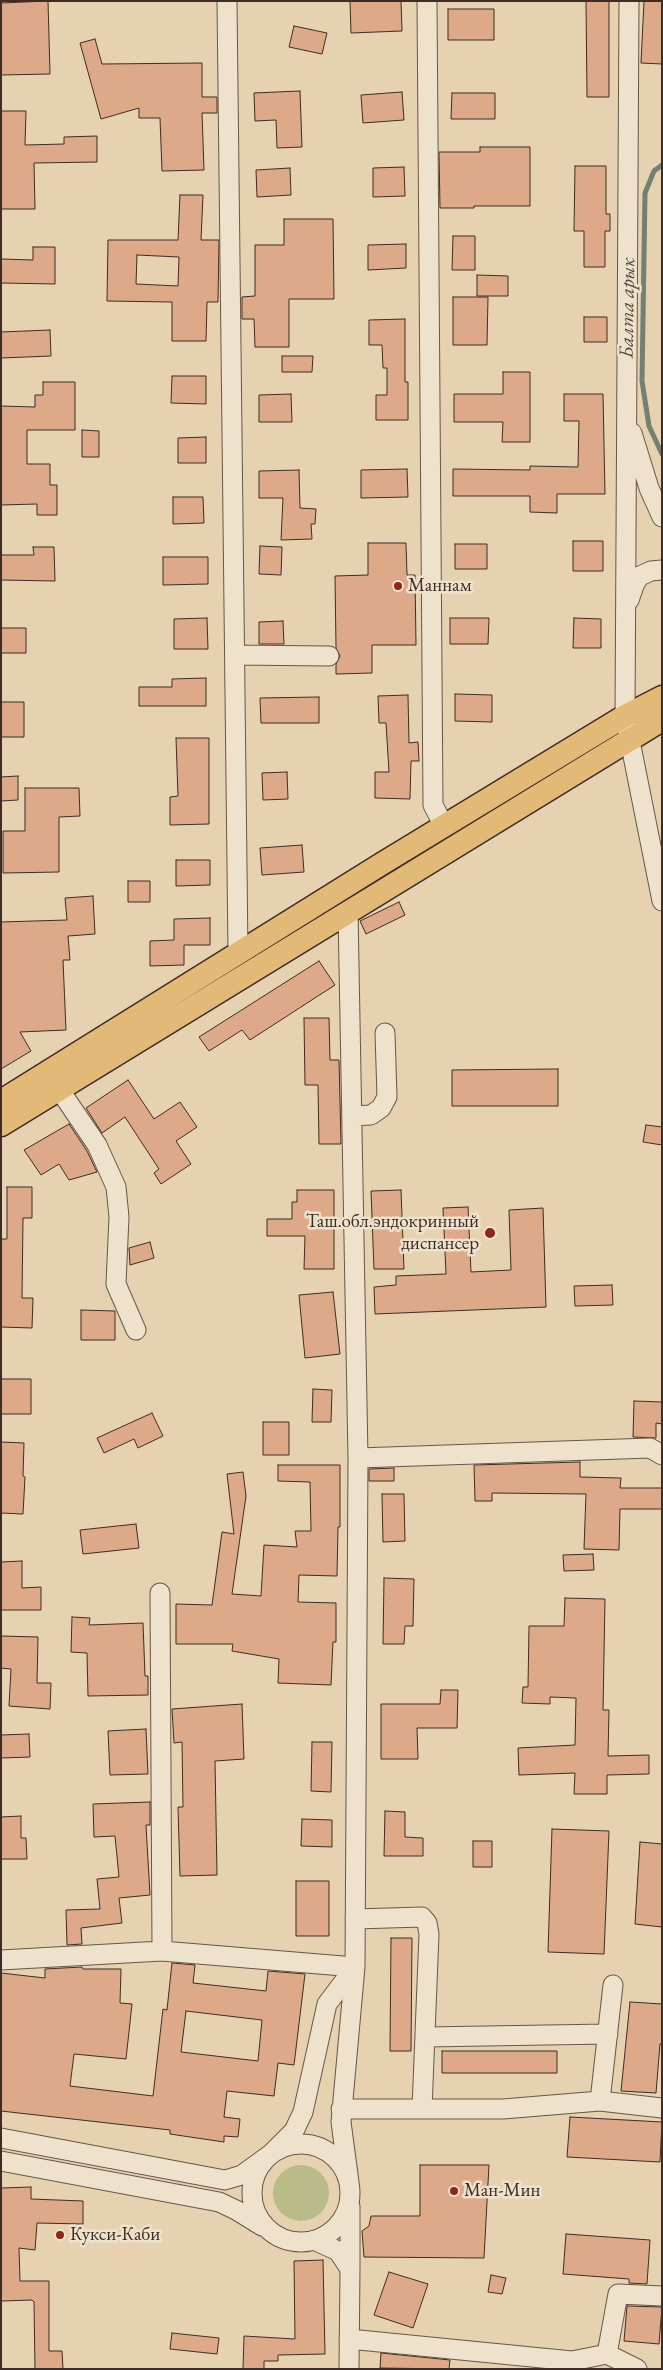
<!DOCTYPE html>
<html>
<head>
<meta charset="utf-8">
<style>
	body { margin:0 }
	#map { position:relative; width:663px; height:2370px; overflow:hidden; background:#e6d2b0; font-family:"EB Garamond",serif }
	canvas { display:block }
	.frame { position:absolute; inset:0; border:2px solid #3e2c25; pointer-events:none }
</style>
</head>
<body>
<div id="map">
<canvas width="663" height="2370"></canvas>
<div class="frame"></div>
</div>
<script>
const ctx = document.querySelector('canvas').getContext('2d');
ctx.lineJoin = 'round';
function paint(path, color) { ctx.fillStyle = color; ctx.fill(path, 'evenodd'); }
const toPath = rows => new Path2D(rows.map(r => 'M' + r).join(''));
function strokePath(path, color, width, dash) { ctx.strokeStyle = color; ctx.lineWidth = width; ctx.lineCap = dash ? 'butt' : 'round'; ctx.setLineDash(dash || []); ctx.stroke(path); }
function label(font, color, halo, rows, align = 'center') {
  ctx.font = font + ' "EB Garamond",serif'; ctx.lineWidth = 5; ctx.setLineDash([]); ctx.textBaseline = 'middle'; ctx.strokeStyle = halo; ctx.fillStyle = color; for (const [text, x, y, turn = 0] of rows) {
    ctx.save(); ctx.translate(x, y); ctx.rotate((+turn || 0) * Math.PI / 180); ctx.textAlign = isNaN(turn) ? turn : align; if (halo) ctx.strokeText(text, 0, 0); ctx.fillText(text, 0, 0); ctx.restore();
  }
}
const green = toPath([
	'273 2193a28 28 0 1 1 56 0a28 28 0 1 1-56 0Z'
]);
const stream = toPath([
	[662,165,654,171,645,193,642,381,649,426,662,454]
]);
const building = toPath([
	[48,1,50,74,1,75,1,3,48,1],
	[350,1,401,1,402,31,351,33,350,1],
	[586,1,609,1,609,97,587,97,586,1],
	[644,1,662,1,662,64,641,63,644,1],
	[448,9,494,9,494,40,448,40,448,9],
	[294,26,327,33,322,54,289,47,294,26],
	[95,39,102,64,202,63,202,97,217,97,217,113,202,113,204,170,162,171,160,118,139,118,139,108,101,119,80,43,95,39],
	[300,91,302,147,277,148,276,120,255,121,254,93,300,91],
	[402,92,404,120,363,123,361,95,402,92],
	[452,93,495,93,495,119,451,119,452,93],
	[1,111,26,111,25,145,64,144,64,137,97,136,97,162,34,163,35,209,1,209,1,111],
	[480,147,530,147,530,206,474,206,474,208,440,208,439,152,480,152,480,147],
	[575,166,606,166,606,214,610,214,610,231,605,231,605,267,584,267,584,231,574,231,575,166],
	[404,167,405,196,373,197,373,168,404,167],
	[290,168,291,195,257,197,256,170,290,168],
	[180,195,203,195,201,240,219,240,218,302,207,302,206,341,172,341,172,302,107,301,108,240,178,240,180,195],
	[137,255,179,257,178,286,136,284,137,255],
	[284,219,333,219,334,299,289,299,289,347,255,347,254,319,242,319,242,297,255,296,255,245,284,245,284,219],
	[453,236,475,236,475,270,452,270,453,236],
	[406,244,406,268,368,270,368,245,406,244],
	[33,247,55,247,55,284,1,283,1,259,33,260,33,247],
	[477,275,508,276,508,296,477,296,477,275],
	[453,297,488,297,487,345,453,345,453,297],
	[584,317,607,317,607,342,584,342,584,317],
	[405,319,405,382,408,382,408,420,376,420,376,395,387,395,387,368,383,368,382,345,369,345,369,320,405,319],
	[50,330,51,356,1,358,1,332,50,330],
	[282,356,313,356,312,372,282,372,282,356],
	[503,372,530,372,530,442,502,442,503,422,454,422,454,394,503,394,503,372],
	[172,376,206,376,206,404,171,403,172,376],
	[43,382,75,382,75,430,27,430,27,464,50,464,50,485,57,485,57,515,37,515,37,504,1,505,1,406,35,407,35,395,43,395,43,382],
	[291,394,292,422,259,422,259,395,291,394],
	[564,394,603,394,605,494,557,494,557,513,530,512,530,496,453,496,453,469,530,470,530,466,578,467,579,421,564,421,564,394],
	[82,430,99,431,99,457,82,457,82,430],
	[206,437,206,463,178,463,178,438,206,437],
	[407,469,408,497,361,498,361,470,407,469],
	[299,470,300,508,316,509,315,524,311,524,312,539,281,540,283,498,259,498,259,471,299,470],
	[173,497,203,497,204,523,173,524,173,497],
	[573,541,603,541,603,571,573,571,573,541],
	[368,543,406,543,407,575,415,575,416,645,372,645,372,673,336,674,336,664,340,656,336,648,335,576,368,575,368,543],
	[455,544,487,544,487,569,455,569,455,544],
	[260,546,282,547,281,575,259,574,260,546],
	[33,547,54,547,55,581,1,580,1,555,34,555,33,547],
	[163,557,208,557,208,584,163,585,163,557],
	[207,618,208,649,174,649,174,619,207,618],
	[450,618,489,618,488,644,450,644,450,618],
	[574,618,601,619,601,648,573,648,574,618],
	[283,621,284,644,259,644,259,622,283,621],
	[1,628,26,628,26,653,1,653,1,628],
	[206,678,206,706,139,706,139,687,172,687,172,679,206,678],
	[455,694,492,695,492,722,455,721,455,694],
	[408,695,409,743,418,742,419,761,411,761,410,799,375,798,375,772,389,772,386,723,379,723,378,696,408,695],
	[319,697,319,723,261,723,260,698,319,697],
	[1,702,24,702,24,737,1,737,1,702],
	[176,738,209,738,209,824,170,825,170,797,178,796,176,738],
	[287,772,288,799,263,800,262,773,287,772],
	[18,776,18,800,1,801,1,777,18,776],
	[25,788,79,788,80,816,59,817,59,872,3,873,3,831,25,831,25,788],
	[302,845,304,872,262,875,260,848,302,845],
	[176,860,210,860,210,885,176,886,176,860],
	[128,881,150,881,150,902,128,902,128,881],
	[93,896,95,934,68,936,70,960,63,960,66,1030,20,1032,31,1051,1,1069,1,922,67,920,65,898,93,896],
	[399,902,405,915,366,934,360,921,399,902],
	[210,918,210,945,184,945,184,965,150,966,150,941,174,940,174,919,210,918],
	[319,961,335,985,250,1040,242,1030,209,1051,199,1037,319,961],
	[304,1018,329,1018,330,1060,339,1060,341,1144,319,1144,318,1085,305,1085,304,1018],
	[558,1069,558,1106,452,1106,452,1070,558,1069],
	[128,1080,154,1119,180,1102,197,1127,176,1141,191,1164,161,1184,154,1173,159,1169,125,1117,102,1133,86,1108,128,1080],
	[69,1124,87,1151,97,1172,69,1180,59,1164,41,1175,24,1150,69,1124],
	[646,1125,662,1127,662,1145,643,1142,646,1125],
	[7,1187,32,1187,32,1218,23,1218,22,1298,33,1298,32,1328,1,1327,1,1239,7,1239,7,1187],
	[297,1190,334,1190,334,1269,304,1269,305,1236,267,1236,267,1219,292,1219,292,1202,297,1202,297,1190],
	[401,1190,404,1269,374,1269,371,1191,401,1190],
	[468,1207,471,1272,511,1270,509,1210,543,1208,546,1307,375,1314,374,1287,396,1285,396,1276,446,1274,443,1208,468,1207],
	[150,1242,154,1258,130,1265,129,1248,150,1242],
	[612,1285,613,1305,575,1306,574,1286,612,1285],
	[333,1292,340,1354,305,1358,299,1295,333,1292],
	[81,1310,115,1311,115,1340,81,1340,81,1310],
	[1,1379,31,1379,31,1414,1,1414,1,1379],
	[313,1389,332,1390,331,1422,312,1422,313,1389],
	[634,1401,662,1402,662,1424,656,1423,656,1438,633,1437,634,1401],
	[152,1413,163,1436,138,1448,134,1439,104,1453,97,1438,152,1413],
	[263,1422,289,1422,289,1455,263,1455,263,1422],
	[1,1442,24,1443,23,1476,25,1477,23,1514,1,1513,1,1442],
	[580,1462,580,1477,621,1478,620,1488,662,1488,662,1509,620,1509,619,1550,584,1549,586,1494,492,1493,492,1501,475,1501,474,1465,580,1462],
	[278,1465,340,1465,340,1527,338,1527,337,1576,299,1575,298,1602,336,1603,336,1642,333,1642,331,1685,278,1683,279,1659,232,1651,233,1644,176,1644,176,1604,212,1605,222,1532,234,1534,227,1474,243,1472,246,1496,232,1594,261,1596,264,1545,297,1547,295,1531,311,1531,310,1482,278,1481,278,1465],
	[394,1468,394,1481,369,1481,369,1469,394,1468],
	[382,1494,404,1494,405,1541,383,1542,382,1494],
	[136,1524,139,1548,83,1554,80,1530,136,1524],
	[593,1554,594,1570,564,1571,563,1555,593,1554],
	[22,1561,22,1588,41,1587,41,1610,1,1610,1,1562,22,1561],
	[384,1578,414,1579,413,1626,405,1626,404,1644,383,1644,384,1578],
	[565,1598,605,1599,603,1710,609,1710,608,1756,649,1755,649,1774,607,1775,607,1794,574,1794,575,1773,519,1775,518,1748,575,1745,576,1698,550,1697,550,1704,522,1703,523,1687,528,1687,529,1626,564,1626,565,1598],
	[72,1617,90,1618,89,1625,143,1623,145,1676,148,1676,148,1695,88,1696,87,1653,71,1652,72,1617],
	[1,1636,38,1637,37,1683,51,1683,50,1709,9,1706,11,1669,1,1668,1,1636],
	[441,1690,458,1690,457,1728,417,1728,418,1759,381,1759,381,1704,440,1704,441,1690],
	[242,1704,244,1759,215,1761,217,1875,180,1876,178,1807,183,1807,182,1742,174,1743,172,1709,242,1704],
	[146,1729,148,1774,110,1775,108,1731,146,1729],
	[29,1734,30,1757,1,1758,1,1735,29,1734],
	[312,1742,332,1742,331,1792,311,1791,312,1742],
	[150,1802,150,1825,146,1825,150,1895,119,1898,122,1923,81,1928,82,1944,67,1945,66,1910,100,1909,97,1879,119,1877,115,1836,94,1837,93,1804,150,1802],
	[385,1811,405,1812,405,1837,423,1838,423,1856,384,1856,385,1811],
	[21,1816,21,1838,26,1838,27,1859,1,1859,1,1817,21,1816],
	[302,1819,332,1820,332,1847,301,1846,302,1819],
	[552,1829,609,1831,604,1954,548,1952,552,1829],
	[473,1841,492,1841,492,1867,473,1867,473,1841],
	[640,1842,662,1844,662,1927,635,1924,640,1842],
	[296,1881,329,1881,329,1936,296,1936,296,1881],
	[391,1938,412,1938,411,2051,390,2051,391,1938],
	[172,1963,195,1965,193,1983,266,1991,268,1971,305,1974,294,2065,278,2063,274,2096,227,2091,224,2117,240,2119,238,2137,224,2136,224,2142,170,2134,170,2130,1,2111,1,1973,45,1978,45,1969,82,1967,83,1969,121,1969,120,2003,132,2004,126,2059,74,2054,70,2086,153,2096,163,2009,167,2010,172,1963],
	[186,2011,262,2020,258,2061,181,2052,186,2011],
	[630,2002,662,2004,662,2044,660,2044,656,2093,621,2091,630,2002],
	[442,2051,557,2051,557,2073,442,2073,442,2051],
	[570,2117,662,2122,660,2162,567,2157,570,2117],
	[420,2165,489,2165,484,2258,364,2257,362,2231,369,2226,371,2216,420,2216,420,2165],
	[31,2187,31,2199,83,2201,83,2224,37,2223,35,2250,19,2248,20,2281,49,2281,49,2351,62,2351,63,2369,35,2369,34,2302,32,2300,1,2301,1,2188,31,2187],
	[566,2234,650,2240,647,2284,629,2283,629,2279,563,2274,566,2234],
	[323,2260,325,2354,278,2355,278,2361,264,2361,264,2369,243,2369,244,2336,295,2339,294,2261,323,2260],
	[389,2272,428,2284,413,2328,374,2315,389,2272],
	[491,2275,506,2278,502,2294,488,2292,491,2275],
	[627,2306,662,2307,659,2344,624,2341,627,2306],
	[172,2333,219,2338,217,2354,170,2349,172,2333],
	[381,2353,450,2360,449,2369,380,2368,381,2353]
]);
const minor = toPath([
	[227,1,238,953],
	[427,1,433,805,444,826],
	[629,1,625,716,662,901],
	[632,433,649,488,662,517],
	[629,600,635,583,640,576,651,571,662,570],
	[235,655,329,656],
	[59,1089,97,1145,116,1187,119,1217,116,1284,136,1330],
	[352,1116,371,1115,381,1108,387,1097,385,1033],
	[358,1458,650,1448,662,1455],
	[160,1593,162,1951],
	[355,1919,422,1917,427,1923,429,1934,422,2109],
	[1,1960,162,1951,355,1967,358,1458,348,911],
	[426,2037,608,2034],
	[600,2101,613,1985],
	[341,2109,503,2109,600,2101,662,2108],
	[1,2138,225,2180,242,2175,271,2154,294,2131,303,2112,327,2004,355,1967,341,2122,349,2182],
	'252 2193a49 49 0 1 1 98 0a49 49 0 1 1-98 0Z',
	[1,2161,219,2202,236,2210,262,2226],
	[314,2240,338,2251,350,2269,350,2206],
	[349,2339,572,2361,607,2354,637,2369],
	[607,2354,618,2294,662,2296],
	[349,2369,350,2269]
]);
const major = toPath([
	[1,1101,383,863,625,716,662,697],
	[1,1125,662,720]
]);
const markers = [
	[398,586,5,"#8f2418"],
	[490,1233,6,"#8f2418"],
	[454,2191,5,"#8f2418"],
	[60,2235,5,"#8f2418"]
];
const poiNames = [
	["Маннам",408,586],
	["Таш.обл.эндокринный",479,1222,"right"],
	["диспансер",479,1244,"right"],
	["Ман-Мин",464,2191],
	["Кукси-Каби",70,2235]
];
const waterNames = [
	["Балта арык",628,308,-89]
];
paint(green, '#b9bb88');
strokePath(stream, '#738074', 5);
paint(building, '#dda989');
strokePath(building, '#3e2c25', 1);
strokePath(minor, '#685648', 21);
strokePath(major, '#3e2c25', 25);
strokePath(minor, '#efe2cc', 19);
strokePath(major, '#e3b978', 22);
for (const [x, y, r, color] of markers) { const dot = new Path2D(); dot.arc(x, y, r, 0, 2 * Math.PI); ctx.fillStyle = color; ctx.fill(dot); strokePath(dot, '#efe2cc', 2); }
label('19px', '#3e2c25', '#efe2cc', poiNames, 'left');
label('italic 20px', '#50483f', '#efe2cc', waterNames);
</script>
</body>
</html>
